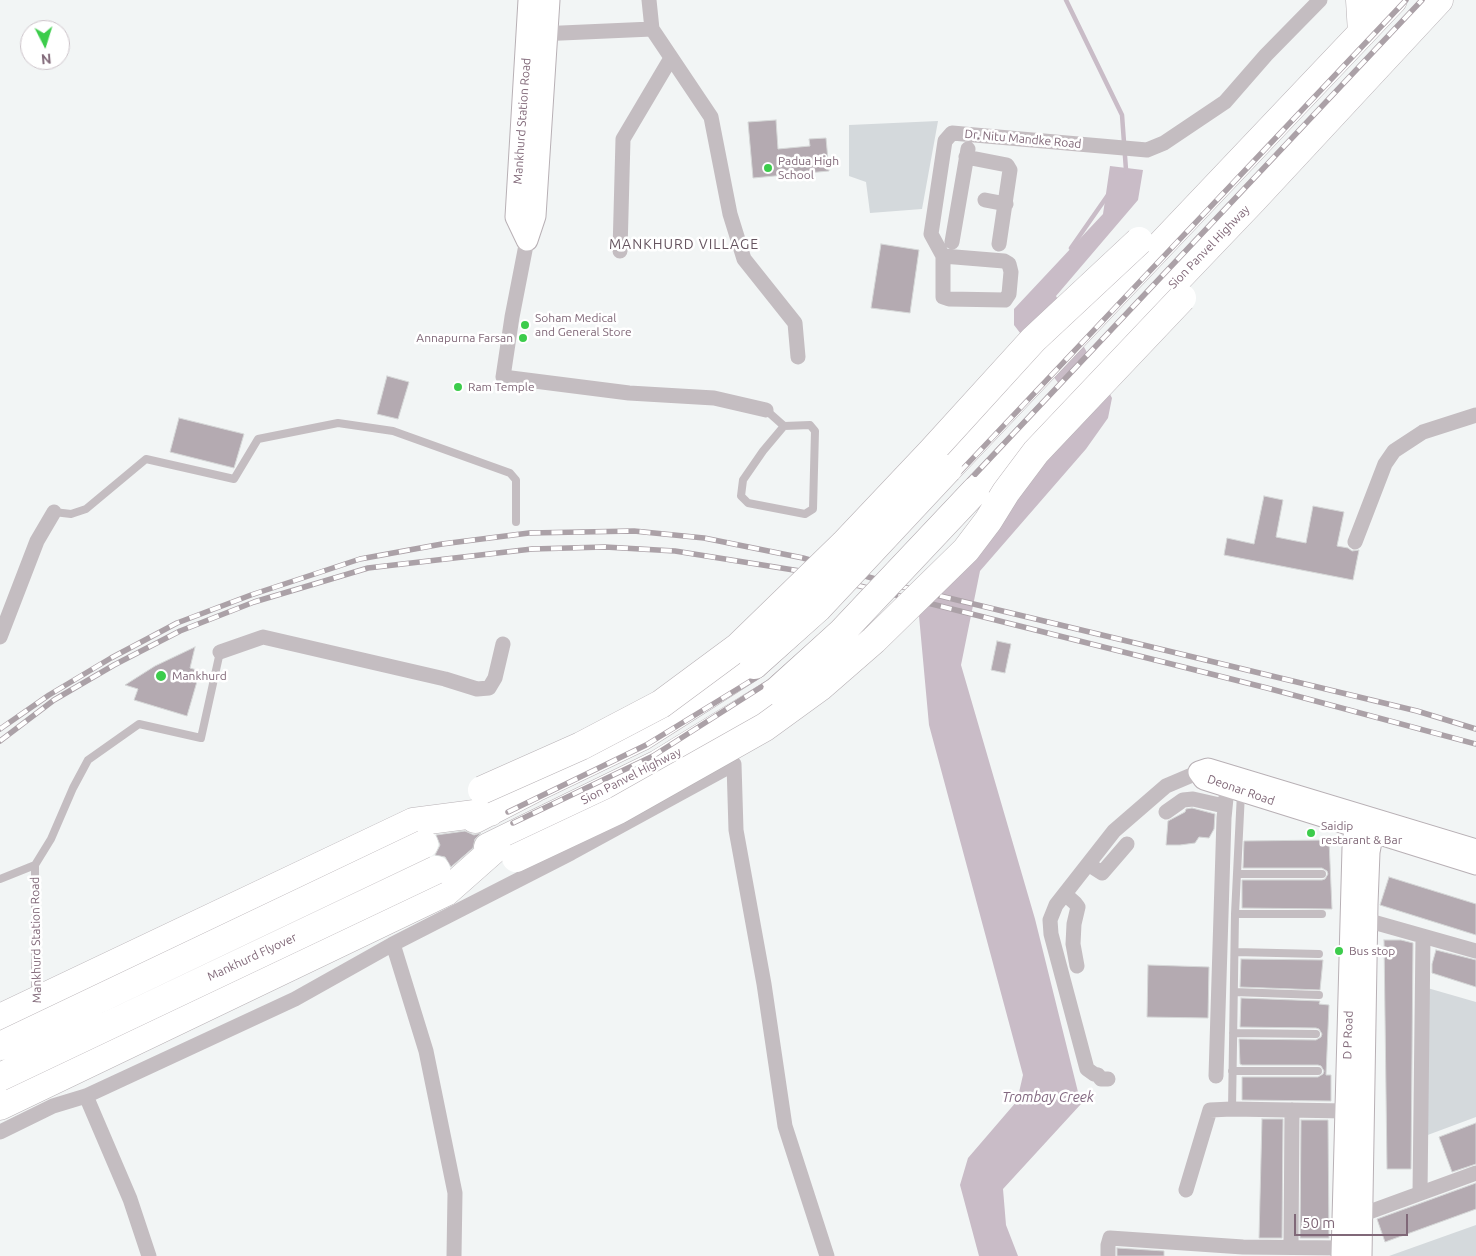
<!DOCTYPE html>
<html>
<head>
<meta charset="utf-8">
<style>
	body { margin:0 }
	#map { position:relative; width:1476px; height:1256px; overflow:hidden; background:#f2f5f5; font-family:Ubuntu,sans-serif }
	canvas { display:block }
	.north { position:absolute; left:20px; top:20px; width:50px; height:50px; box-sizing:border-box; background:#fff; border:1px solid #ccc3c9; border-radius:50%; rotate:175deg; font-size:14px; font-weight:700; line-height:20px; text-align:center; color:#806878 }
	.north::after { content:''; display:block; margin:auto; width:18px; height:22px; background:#3ccc4b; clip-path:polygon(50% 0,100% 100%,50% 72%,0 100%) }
	.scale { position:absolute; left:1294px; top:1214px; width:114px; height:22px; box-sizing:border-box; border:2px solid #806878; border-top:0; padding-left:6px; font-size:15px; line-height:18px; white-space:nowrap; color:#806878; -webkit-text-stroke:4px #fff; paint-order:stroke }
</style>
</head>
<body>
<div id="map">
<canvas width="1476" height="1256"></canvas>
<div class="north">N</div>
<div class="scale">50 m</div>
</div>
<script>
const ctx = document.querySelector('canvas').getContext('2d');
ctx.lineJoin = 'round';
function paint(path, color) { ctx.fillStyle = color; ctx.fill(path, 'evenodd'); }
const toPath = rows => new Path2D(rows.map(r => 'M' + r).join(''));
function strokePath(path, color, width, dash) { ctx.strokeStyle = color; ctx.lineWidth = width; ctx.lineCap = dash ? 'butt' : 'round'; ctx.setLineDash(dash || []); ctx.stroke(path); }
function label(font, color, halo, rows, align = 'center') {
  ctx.font = font + ' Ubuntu,sans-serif'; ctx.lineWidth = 5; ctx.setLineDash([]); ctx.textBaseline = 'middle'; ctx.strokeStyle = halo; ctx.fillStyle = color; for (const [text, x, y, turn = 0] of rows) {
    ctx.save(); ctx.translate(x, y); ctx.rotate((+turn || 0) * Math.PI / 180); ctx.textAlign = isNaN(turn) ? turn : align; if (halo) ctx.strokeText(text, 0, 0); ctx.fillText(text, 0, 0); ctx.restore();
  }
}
const green = toPath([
	[938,121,922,209,870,213,866,182,849,176,849,125],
	[1424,987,1476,1002,1476,1117,1425,1136],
	[1476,1225,1476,1256,1389,1256]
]);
const water = toPath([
	[1110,166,1143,170,1138,200,1056,296,1112,398,1108,418,1086,449,980,571,961,665,1035,919,1081,1104,1003,1189,1006,1225,1018,1256,979,1256,960,1185,968,1158,1017,1101,1023,1075,929,725,919,616,955,555,1072,401,1014,325,1014,309,1103,214]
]);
const stream = toPath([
	[1066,0,1122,115,1126,170,1124,172],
	[1071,248,1108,195]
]);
const building = toPath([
	[776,120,778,149,810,146,809,139,826,138,829,171,753,178,748,122,776,120],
	[881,244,919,250,910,313,871,308,881,244],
	[387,376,409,382,398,419,377,414,387,376],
	[179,418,244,434,234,468,170,452,179,418],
	[1264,496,1283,500,1276,537,1306,543,1313,506,1344,512,1337,546,1348,548,1352,551,1359,550,1353,580,1224,555,1227,538,1254,544,1264,496],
	[997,641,1011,644,1005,673,991,670,997,641],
	[195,647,190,668,200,671,187,716,134,700,138,689,125,685,155,666,195,647],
	[1192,808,1215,814,1214,829,1209,838,1199,837,1195,843,1180,845,1166,845,1168,821,1185,812,1186,809,1192,808],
	[465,831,474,835,481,833,475,839,473,848,451,867,445,857,435,855,440,845,436,835,465,831],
	[1329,840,1332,909,1242,908,1242,880,1322,880,1325,879,1328,874,1327,871,1322,868,1243,868,1244,841,1329,840],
	[1389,877,1476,904,1476,935,1380,905,1389,877],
	[1384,940,1401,940,1413,943,1411,1169,1387,1169,1384,940],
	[1436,950,1476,960,1476,987,1432,973,1432,964,1436,950],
	[1241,959,1323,960,1320,990,1240,987,1241,959],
	[1148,965,1209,967,1208,1018,1147,1017,1148,965],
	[1241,998,1320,1001,1319,1004,1329,1005,1326,1075,1331,1075,1331,1101,1242,1100,1242,1077,1318,1077,1323,1074,1324,1071,1321,1066,1318,1065,1242,1065,1240,1064,1239,1039,1316,1040,1321,1037,1322,1034,1319,1029,1316,1028,1240,1027,1241,998],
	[1262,1119,1283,1119,1282,1238,1259,1238,1262,1119],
	[1301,1120,1328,1120,1329,1238,1300,1238,1301,1120],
	[1476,1123,1476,1164,1452,1172,1439,1137,1476,1123],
	[1476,1183,1476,1209,1385,1242,1377,1219,1476,1183],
	[1117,1248,1164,1251,1164,1256,1117,1256,1117,1248]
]);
const lane = toPath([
	[766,410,784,426,810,425,815,431,813,509,805,514,748,503,741,496,743,480,763,451,784,426],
	[54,512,71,514,86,509,146,459,234,479,258,439,338,423,393,431,510,473,516,480,516,522],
	[35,865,51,839,73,788,88,760,139,724,201,738,220,652],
	[1237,874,1322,874],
	[0,879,35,865,35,996],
	[1235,914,1322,914],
	[1235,952,1319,954],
	[1234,992,1319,995],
	[1233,1033,1316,1034],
	[1232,1071,1318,1071],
	[1232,1109,1235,914,1241,793]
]);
const street = toPath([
	[649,0,652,29],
	[539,34,652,29,711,117,730,214,744,259,795,323,798,357],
	[966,157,1007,165,1010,170,999,244],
	[985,200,1006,204],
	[527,240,512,317,503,377,629,393,714,398,766,410],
	[952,242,968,149],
	[620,251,623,139,671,58],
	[943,256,943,297,949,299,1005,300,1009,294,1011,272,1009,264,1004,261,943,256,931,234,945,141,952,133,1147,150,1164,143,1225,102,1266,55,1320,0],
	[1355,542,1385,464,1394,451,1423,432,1476,415],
	[0,637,37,541,54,512],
	[220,652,263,637,445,679,477,689,489,688,495,678,503,644],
	[1166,812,1183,800,1193,799,1224,806],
	[1088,864,1102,873,1127,844],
	[1065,894,1075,903,1078,907,1074,924,1073,944,1077,966],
	[1366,920,1476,951],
	[393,944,426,1051,455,1193,454,1256],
	[1216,1076,1224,818,1228,778],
	[1108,1079,1101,1079,1098,1075,1094,1074,1087,1069,1051,934,1050,920,1056,905,1114,831,1166,786,1199,772],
	[86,1096,130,1199,149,1256],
	[0,1132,53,1106,86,1096,295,999,393,944,571,853,734,764,736,830,764,984,785,1126,827,1256],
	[1186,1190,1210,1110,1232,1109,1346,1111],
	[1420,1193,1423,937],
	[1352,1214,1361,1215,1476,1173],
	[1291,1246,1292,1110],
	[1108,1256,1108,1245,1110,1238,1243,1247,1342,1248]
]);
const secondary = toPath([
	[527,240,516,217,529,0],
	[527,240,535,216,549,0],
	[1476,850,1208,769,1199,772,1204,779,1476,864],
	[1342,1256,1353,848,1355,827,1359,816],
	[1361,1256,1367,904,1369,852,1375,821]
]);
const highway = toPath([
	[1360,0,1362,33],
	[948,469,1393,0],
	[975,491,1253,200,1439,0],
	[475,819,535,788,641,737,754,665],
	[488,847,658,764,777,691],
	[0,1018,413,822,490,812],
	[0,1106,446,892,506,839]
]);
const rail = toPath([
	[0,729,49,695,111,658,177,623,251,595,360,559,442,544,529,533,634,531,704,538,803,558,903,587,1417,711,1476,729],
	[0,741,54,700,114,665,180,631,254,602,368,568,532,549,605,547,675,551,800,571,1267,688,1476,744],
	[508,812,646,745,762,674,826,616,956,476,1406,0],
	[513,823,653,756,769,682,834,624,1422,0],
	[0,1057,122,998],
	[0,1068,126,1007]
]);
const highwayBridge = toPath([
	[754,665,818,608,948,469],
	[777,691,842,632,975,491],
	[482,790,581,746,661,704,738,647,844,544,931,452,1033,340,1139,241],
	[516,858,618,810,765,727,820,687,874,640,966,550,988,521,1006,492,1036,452,1182,298],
	[0,1046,424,844],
	[0,1077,436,870]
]);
const markers = [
	[768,168,5,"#3ccc4b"],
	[525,325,5,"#3ccc4b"],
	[523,338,5,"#3ccc4b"],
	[458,387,5,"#3ccc4b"],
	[161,676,6,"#3ccc4b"],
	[1311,833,5,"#3ccc4b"],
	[1339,951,5,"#3ccc4b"]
];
const streetNames = [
	["Mankhurd Station Road",522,121,-86],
	["Dr. Nitu Mandke Road",1023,139,5],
	["Sion Panvel Highway",1209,247,-46],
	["Sion Panvel Highway",631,776,-27],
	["Deonar Road",1241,790,19],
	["Mankhurd Station Road",36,940,-91],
	["Mankhurd Flyover",252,957,-25],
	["D P Road",1348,1035,-88]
];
const poiNames = [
	["Padua High",778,161],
	["School",778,175],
	["Soham Medical",535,318],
	["and General Store",535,332],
	["Annapurna Farsan",513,338,"right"],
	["Ram Temple",468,387],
	["Mankhurd",172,676],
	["Saidip",1321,826],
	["restarant & Bar",1321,840],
	["Bus stop",1349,951]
];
const neighbourhoodNames = [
	["MANKHURD VILLAGE",684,244]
];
const waterNames = [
	["Trombay Creek",1048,1097]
];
paint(green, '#d4d9dc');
paint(water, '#c9bcc7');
strokePath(stream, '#c9bcc7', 4.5);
paint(building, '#b4aab1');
strokePath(building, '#d5d7d7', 1);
strokePath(secondary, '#b8b0b5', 23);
strokePath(highway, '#b7b1b5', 29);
strokePath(lane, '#c4bdc1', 8);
strokePath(street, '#c4bdc1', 15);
strokePath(secondary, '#fff', 21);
strokePath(highway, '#fff', 28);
strokePath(rail, '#aba1a7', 5.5);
strokePath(rail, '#fff', 4, [11]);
strokePath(highwayBridge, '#b7b1b5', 29, []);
strokePath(highwayBridge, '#fff', 28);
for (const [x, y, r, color] of markers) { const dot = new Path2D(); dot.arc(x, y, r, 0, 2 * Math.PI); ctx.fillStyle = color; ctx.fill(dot); strokePath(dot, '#fff', 2); }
label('12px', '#806878', '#fff', streetNames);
label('12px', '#806878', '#fff', poiNames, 'left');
ctx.letterSpacing = '1px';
label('14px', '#665560', '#fff', neighbourhoodNames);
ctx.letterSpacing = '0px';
label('italic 14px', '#836980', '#fff', waterNames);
</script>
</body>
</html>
